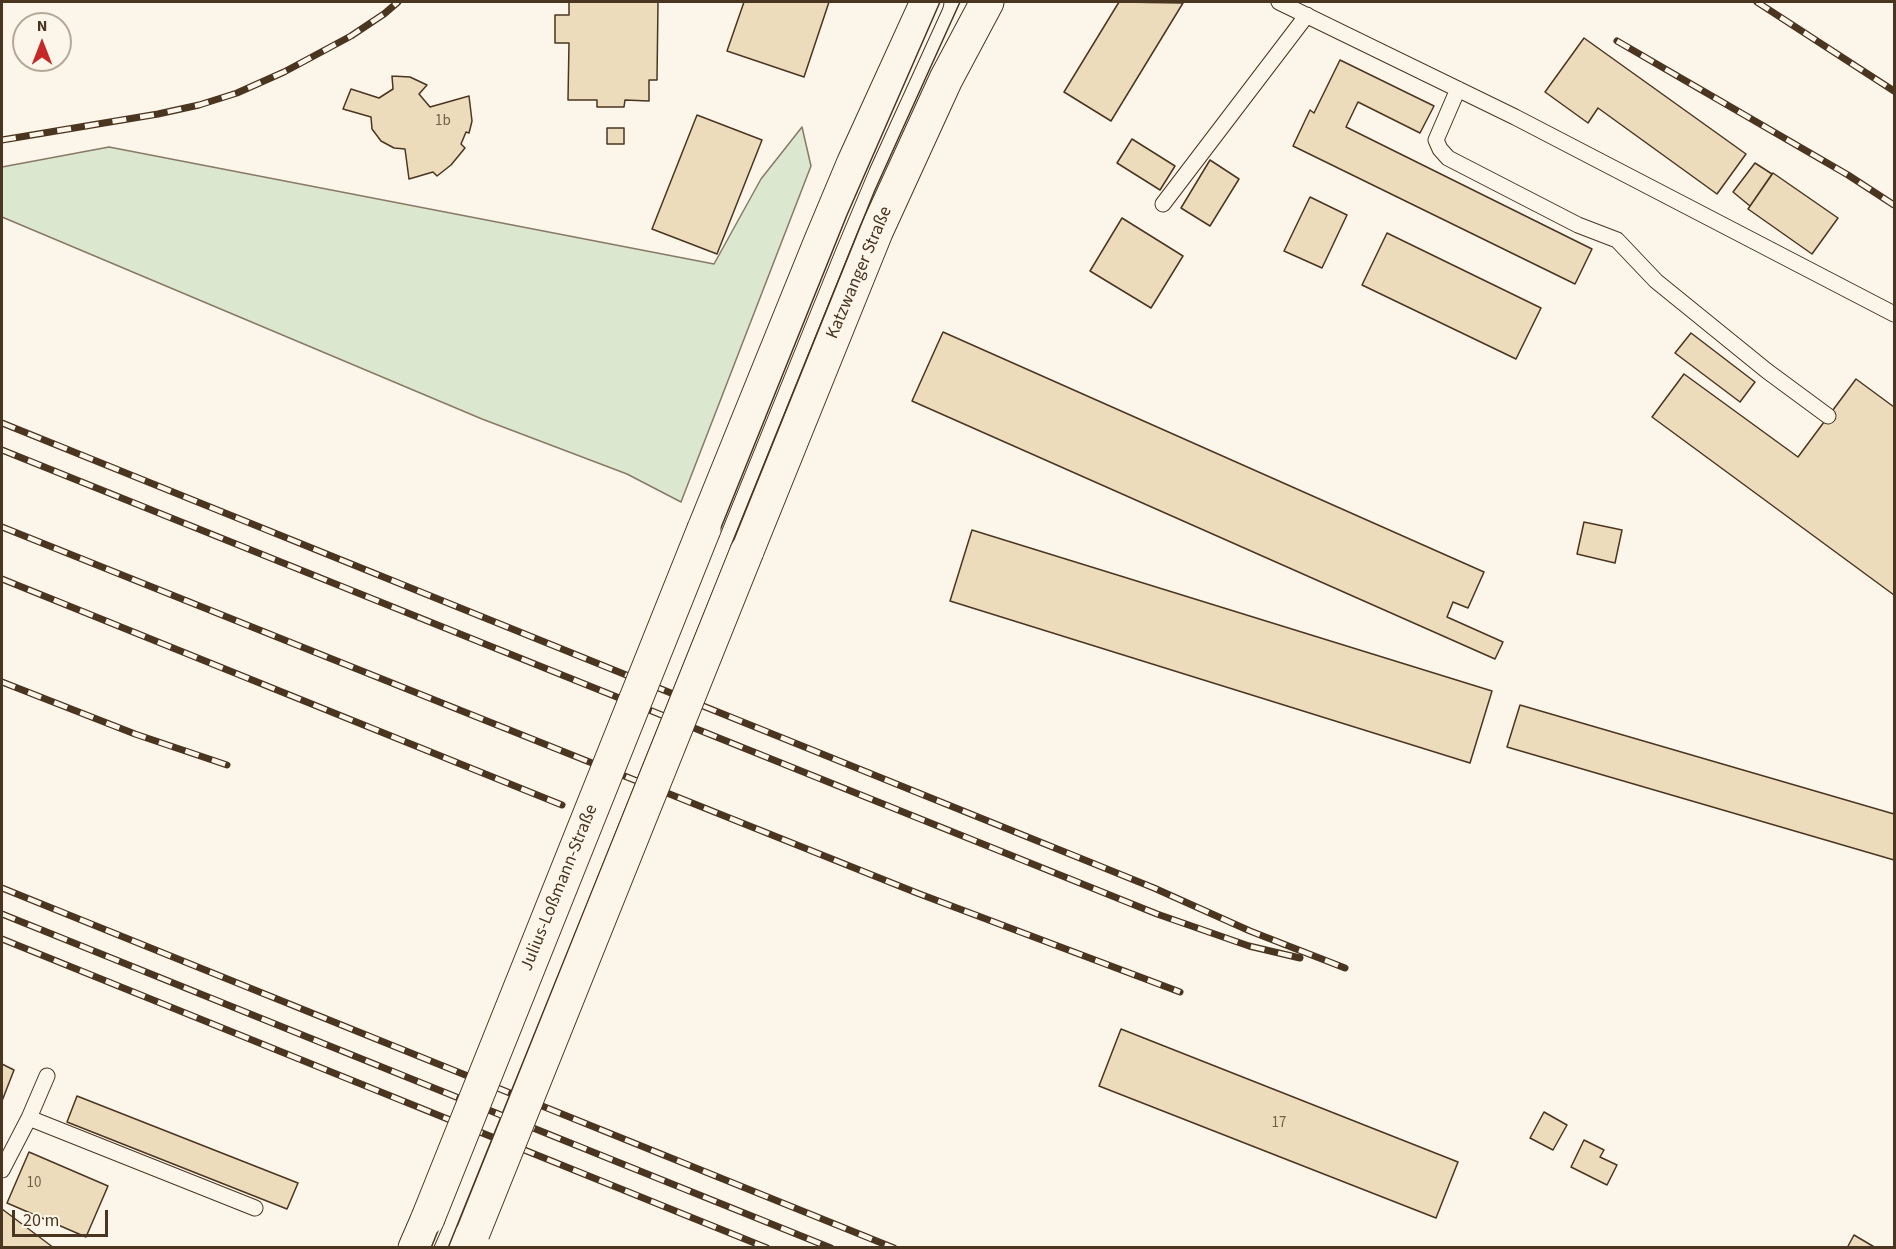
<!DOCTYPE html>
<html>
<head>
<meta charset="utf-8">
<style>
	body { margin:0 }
	#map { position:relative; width:1896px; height:1249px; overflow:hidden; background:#fbf6e9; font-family:"Source Sans 3",sans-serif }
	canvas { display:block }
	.frame { position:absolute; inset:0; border:3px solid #4a3520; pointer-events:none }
	.north { position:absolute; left:12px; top:12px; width:60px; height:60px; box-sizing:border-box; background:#fbf6e9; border:2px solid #b4a999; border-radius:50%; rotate:0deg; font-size:16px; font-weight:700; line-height:24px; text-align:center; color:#4a3520 }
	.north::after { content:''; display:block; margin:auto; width:21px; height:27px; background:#c62828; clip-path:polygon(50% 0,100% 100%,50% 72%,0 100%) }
	.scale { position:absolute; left:12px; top:1210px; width:96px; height:27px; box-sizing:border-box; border:3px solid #4a3520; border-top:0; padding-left:8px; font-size:18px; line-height:21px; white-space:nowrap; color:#4a3520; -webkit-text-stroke:4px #fbf6e9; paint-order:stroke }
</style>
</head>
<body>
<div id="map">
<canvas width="1896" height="1249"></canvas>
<div class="frame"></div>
<div class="north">N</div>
<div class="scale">20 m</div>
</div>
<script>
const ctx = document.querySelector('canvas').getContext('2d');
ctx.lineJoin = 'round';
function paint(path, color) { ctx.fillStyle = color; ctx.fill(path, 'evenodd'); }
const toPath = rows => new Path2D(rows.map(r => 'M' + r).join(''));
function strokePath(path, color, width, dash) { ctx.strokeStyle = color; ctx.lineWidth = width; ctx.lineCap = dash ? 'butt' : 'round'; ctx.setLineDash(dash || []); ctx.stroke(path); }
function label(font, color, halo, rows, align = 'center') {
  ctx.font = font + ' "Source Sans 3",sans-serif'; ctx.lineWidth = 4.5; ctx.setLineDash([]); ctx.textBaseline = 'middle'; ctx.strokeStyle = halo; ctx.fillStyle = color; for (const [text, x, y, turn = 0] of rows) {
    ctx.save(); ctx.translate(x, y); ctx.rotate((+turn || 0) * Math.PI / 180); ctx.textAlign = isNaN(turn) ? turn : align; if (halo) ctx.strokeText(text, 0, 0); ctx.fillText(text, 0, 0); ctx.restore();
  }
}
const green = toPath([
	[802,127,811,166,681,502,627,474,482,419,2,217,2,167,109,147,714,264,761,179,802,127]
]);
const building = toPath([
	[569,2,658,2,657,80,649,80,649,101,625,100,624,107,597,107,597,100,568,100,569,43,555,43,555,15,569,15,569,2],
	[744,2,829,2,804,77,727,51,744,2],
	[1119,2,1183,3,1111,121,1064,92,1119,2],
	[1584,38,1746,154,1717,194,1598,108,1588,123,1545,92,1584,38],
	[1340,60,1434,106,1420,133,1358,102,1346,127,1592,249,1575,284,1293,146,1310,110,1314,113,1340,60],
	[392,76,410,77,427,85,419,94,430,107,469,96,472,121,469,133,466,132,461,144,465,148,451,165,437,176,433,172,409,179,405,149,394,148,381,141,372,129,371,117,343,109,351,89,379,98,393,89,392,76],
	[697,115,762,140,717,254,652,229,697,115],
	[607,128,624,128,624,144,607,144,607,128],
	[1132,139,1175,166,1160,190,1117,163,1132,139],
	[1210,160,1239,179,1210,226,1181,208,1210,160],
	[1755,163,1772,174,1750,206,1733,192,1755,163],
	[1773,173,1838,218,1812,254,1748,209,1773,173],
	[1310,197,1347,215,1322,268,1284,251,1310,197],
	[1122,218,1183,256,1151,308,1090,271,1122,218],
	[1387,233,1541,308,1516,359,1362,285,1387,233],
	[943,332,1484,572,1468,608,1453,602,1447,617,1503,642,1495,659,912,401,943,332],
	[1691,333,1755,382,1740,402,1675,353,1691,333],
	[1684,374,1798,457,1856,379,1894,407,1894,595,1652,417,1684,374],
	[1584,522,1622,530,1615,563,1577,554,1584,522],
	[972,530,1492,691,1470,763,950,601,972,530],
	[1520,705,1894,814,1894,860,1507,747,1520,705],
	[1121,1029,1458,1162,1436,1218,1099,1086,1121,1029],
	[2,1064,14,1070,2,1101,2,1064],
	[77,1096,298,1183,287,1209,67,1122,77,1096],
	[1544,1112,1567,1125,1553,1150,1530,1138,1544,1112],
	[1584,1140,1604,1150,1600,1157,1617,1165,1607,1185,1571,1167,1584,1140],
	[29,1152,108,1186,86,1237,7,1203,29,1152],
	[2,1209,54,1248,2,1248,2,1209],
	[1854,1235,1876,1248,1847,1248,1854,1235]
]);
const lane = toPath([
	[1279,2,1515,117,1894,314],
	[1458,89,1436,140,1440,149,1448,158,1578,225,1617,240,1656,281,1767,371,1828,416],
	[1163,204,1307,15],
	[29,1118,47,1076],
	[2,1170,29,1118,255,1208]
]);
const secondary = toPath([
	[704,529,820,243,854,162,927,2],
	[747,551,876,232,946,79,987,2],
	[415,1248,428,1218]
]);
const tram = toPath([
	[431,1248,847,215,940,2],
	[448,1248,875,190,960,2]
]);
const rail = toPath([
	[1757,2,1894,91],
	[1617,41,1848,175,1894,205],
	[2,140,158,114,199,105,237,93,284,72,351,36,384,14,398,2],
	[2,423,1154,888,1250,931,1345,968],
	[2,450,1157,914,1249,946,1300,958],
	[2,527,917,893,1180,992],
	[2,579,562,805],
	[2,682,135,734,227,765],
	[2,888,894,1248],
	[2,914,831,1248],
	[2,939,767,1248]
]);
const secondaryBridge = toPath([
	[428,1218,704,529],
	[473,1233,747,551]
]);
const numberNames = [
	["1b",443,122],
	["17",1279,1124],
	["10",34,1184]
];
const streetNames = [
	["Katzwanger Straße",860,273,-67],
	["Julius-Loßmann-Straße",560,888,-68]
];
paint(green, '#dce7d0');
strokePath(green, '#887966', 1.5);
paint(building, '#ecdcbc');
strokePath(building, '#4a3520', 1.5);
strokePath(lane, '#4a3520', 17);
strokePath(secondary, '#4a3520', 35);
strokePath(lane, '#fbf6e9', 15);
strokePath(secondary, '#fbf6e9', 33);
strokePath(tram, '#4a3520', 1.5);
strokePath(rail, '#4a3520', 7);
strokePath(rail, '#fbf6e9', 4.5, [14]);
strokePath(secondaryBridge, '#4a3520', 35, []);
strokePath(secondaryBridge, '#fbf6e9', 33);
label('15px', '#725f47', null, numberNames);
label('18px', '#4a3520', '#fbf6e9', streetNames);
</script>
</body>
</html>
